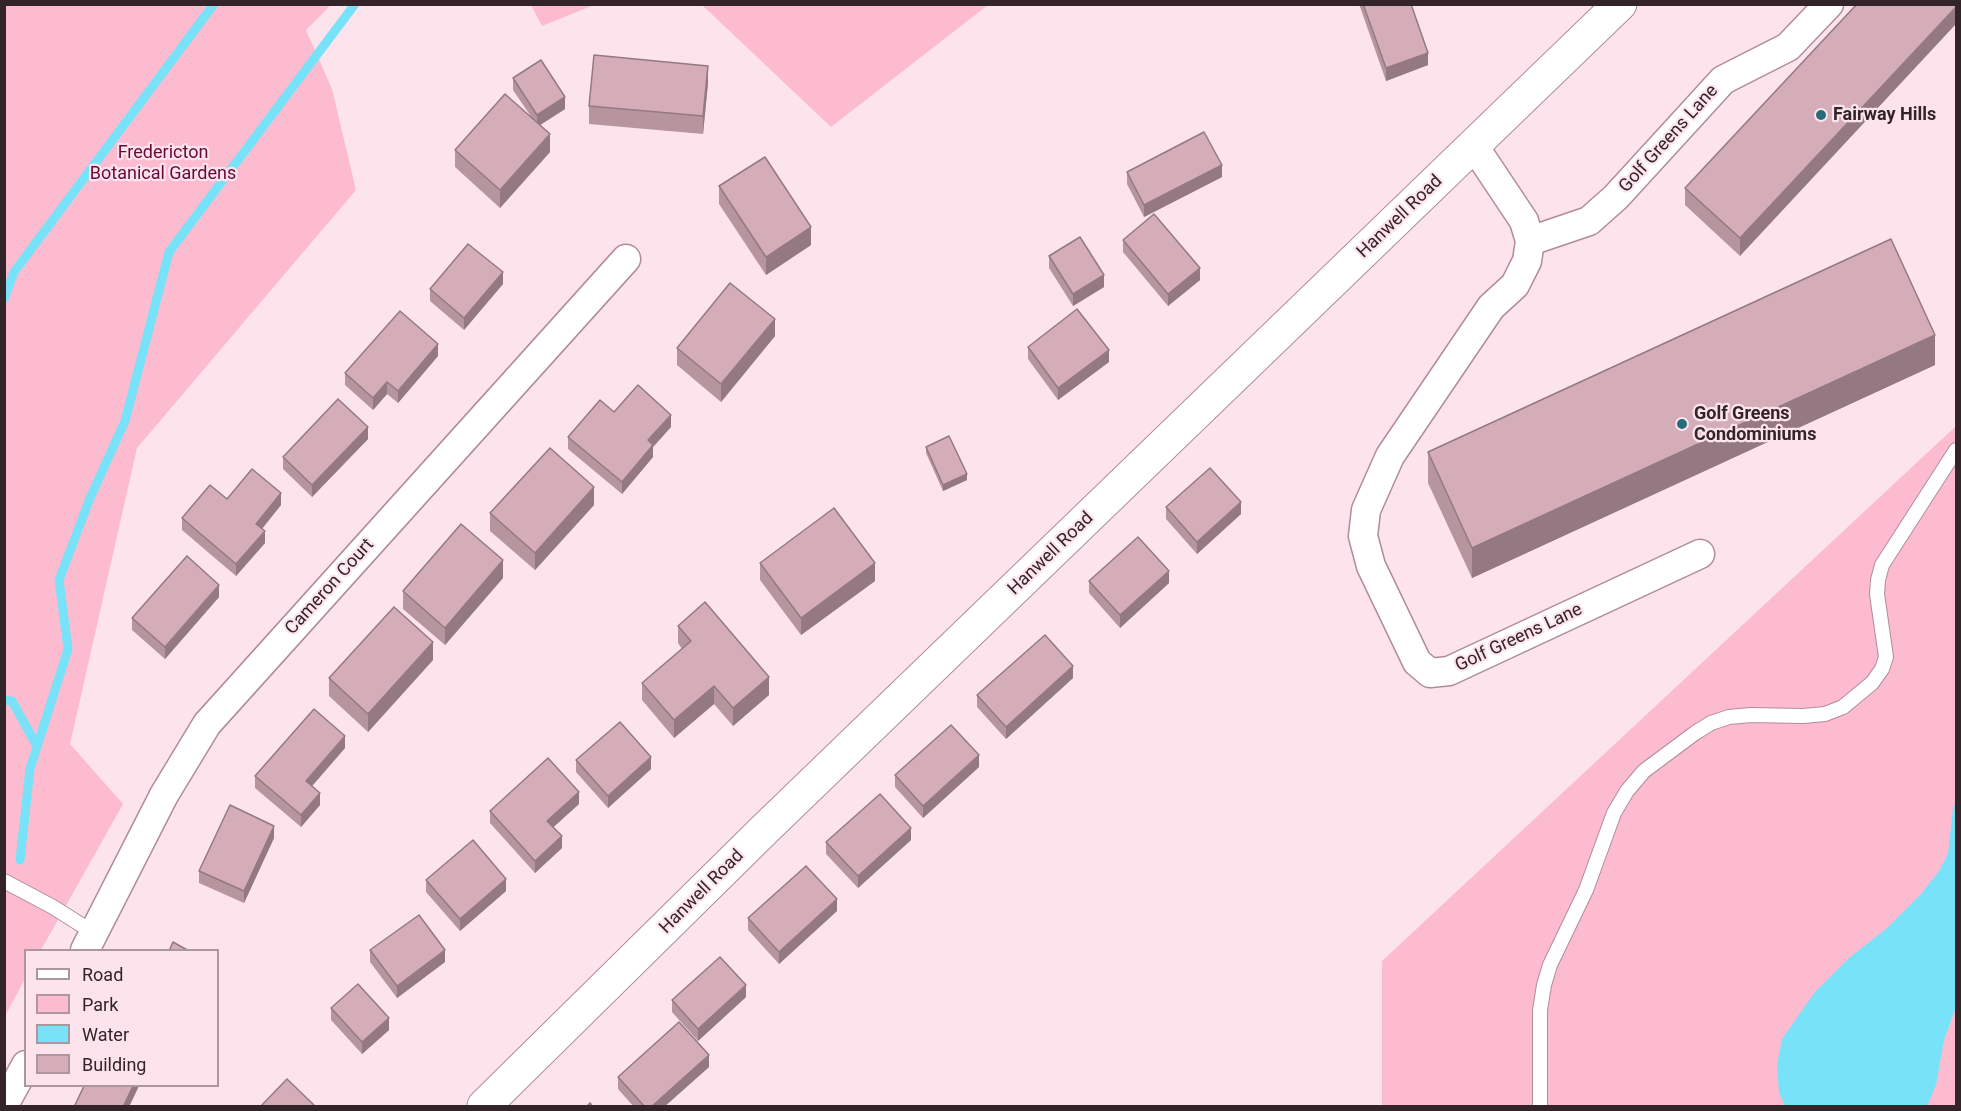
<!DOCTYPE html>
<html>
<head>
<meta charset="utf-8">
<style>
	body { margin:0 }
	#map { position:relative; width:1961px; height:1111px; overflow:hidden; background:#fde4ec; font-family:Roboto,sans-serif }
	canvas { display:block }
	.frame { position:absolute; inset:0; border:6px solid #322428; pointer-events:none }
	.legend { position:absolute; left:24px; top:949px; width:195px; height:138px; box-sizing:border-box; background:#fde4ec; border:2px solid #ac979e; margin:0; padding:8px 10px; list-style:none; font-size:18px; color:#322428 }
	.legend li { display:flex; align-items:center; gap:12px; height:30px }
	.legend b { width:30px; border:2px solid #ac979e }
</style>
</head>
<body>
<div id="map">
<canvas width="1961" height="1111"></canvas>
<div class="frame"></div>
<ul class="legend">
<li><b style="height:8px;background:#fff"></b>Road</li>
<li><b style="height:16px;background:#fdbbd0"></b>Park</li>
<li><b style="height:16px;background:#78e3f8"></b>Water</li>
<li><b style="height:16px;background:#d4adb9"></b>Building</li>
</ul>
</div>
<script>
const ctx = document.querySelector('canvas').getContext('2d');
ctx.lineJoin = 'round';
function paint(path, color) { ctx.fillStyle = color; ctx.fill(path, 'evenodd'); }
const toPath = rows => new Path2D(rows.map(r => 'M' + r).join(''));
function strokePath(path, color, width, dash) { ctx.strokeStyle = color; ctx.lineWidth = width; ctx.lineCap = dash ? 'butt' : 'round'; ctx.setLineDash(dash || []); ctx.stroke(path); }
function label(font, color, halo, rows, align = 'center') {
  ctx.font = font + ' Roboto,sans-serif'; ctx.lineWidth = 4.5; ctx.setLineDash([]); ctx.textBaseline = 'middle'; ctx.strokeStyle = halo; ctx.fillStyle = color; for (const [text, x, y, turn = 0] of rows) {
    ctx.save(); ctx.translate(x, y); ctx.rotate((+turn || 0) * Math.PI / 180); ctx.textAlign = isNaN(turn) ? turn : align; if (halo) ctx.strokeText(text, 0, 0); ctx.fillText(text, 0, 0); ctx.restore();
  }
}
const green = toPath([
	[5,5,331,5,306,30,332,89,356,190,137,448,70,744,123,804,41,950,26,950,25,979,5,1016],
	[531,5,594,5,542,26],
	[702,5,988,5,831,127],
	[1956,426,1956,1106,1382,1106,1382,961]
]);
const water = toPath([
	[1956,801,1956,1007,1944,1040,1936,1085,1927,1106,1785,1106,1779,1093,1777,1065,1782,1039,1815,992,1850,957,1886,929,1921,894,1939,871,1948,854,1953,809]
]);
const stream = toPath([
	[4,299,14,272,214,4],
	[4,700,12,701,37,746],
	[20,860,30,769,68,649,59,580,90,498,125,421,169,252,355,4]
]);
const service = toPath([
	[4,881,53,907,94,933],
	[1540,1106,1540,1010,1544,985,1550,965,1586,890,1614,813,1627,791,1644,771,1695,733,1711,723,1729,717,1751,715,1803,716,1825,714,1843,707,1872,683,1882,669,1886,657,1877,594,1878,580,1882,565,1956,450]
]);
const minor = toPath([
	[1474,146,1524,221,1530,241,1527,261,1515,285,1491,307,1390,456,1366,510,1363,536,1371,566,1417,662,1430,673,1449,671,1700,554],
	[1530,241,1589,221,1616,197,1723,80,1788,47,1829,4],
	[85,950,164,795,207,724,626,259],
	[4,1105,26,1065]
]);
const secondary = toPath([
	[484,1106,765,829,1620,4]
]);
const wall = toPath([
	[1359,4,1411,4,1428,65,1386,81],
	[1857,4,1740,256,1685,205,1685,188],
	[513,78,565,109,540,125,550,152,500,208,455,167,455,150,532,118,513,90],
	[708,83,703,134,589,124,589,106],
	[1127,172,1222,177,1144,217,1127,184],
	[719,186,811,245,766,275,719,204],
	[1123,240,1200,280,1168,306,1123,252],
	[1049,256,1104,287,1073,306,1049,268],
	[503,284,464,330,430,301,430,289],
	[775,336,721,402,677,365,677,348],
	[1028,347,1109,362,1058,400,1028,359],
	[438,356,398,403,387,394,373,410,345,385,345,373],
	[1935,365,1472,578,1428,483,1428,452],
	[614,412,671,427,653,447,653,457,622,494,568,449,568,437],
	[368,439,312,497,283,469,283,457],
	[926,447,967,480,943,491,926,453],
	[227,499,281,505,262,529,265,543,236,576,182,530,182,518],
	[594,505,535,570,490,531,490,513],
	[1166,507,1241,514,1197,554,1166,519],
	[760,563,875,581,801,635,760,580],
	[503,578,445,645,403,609,403,591],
	[1089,581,1169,583,1120,628,1089,593],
	[219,597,165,659,132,630,132,618],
	[678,626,769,695,733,726,714,704,674,738,642,700,642,683,682,649,678,643],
	[433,660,368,732,329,696,329,678],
	[1073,678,1006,739,977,707,977,695],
	[345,748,312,786,320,805,301,827,255,788,255,776],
	[576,760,651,769,608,808,576,772],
	[979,767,923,818,895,787,895,775],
	[579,804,553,827,562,848,535,873,490,823,490,811],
	[274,838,244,903,199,883,199,871],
	[911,840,858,888,826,854,826,842],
	[426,880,506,891,460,931,426,892],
	[837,911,779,964,748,930,748,918],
	[370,950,445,962,397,998,370,962],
	[746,997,698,1041,672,1012,672,1000],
	[331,1008,389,1030,362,1054,331,1020],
	[709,1067,664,1107,634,1107,618,1089,618,1077]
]);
const shadedWall = toPath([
	[1956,7,1956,24,1740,256,1740,238],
	[1428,53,1428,65,1386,81,1386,68],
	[708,66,708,83,703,134,703,116],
	[565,97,565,109,537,127,537,115],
	[550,134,550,152,500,208,500,190],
	[1222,165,1222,177,1144,217,1144,205],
	[811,227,811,245,766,275,766,257],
	[1200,268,1200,280,1168,306,1168,294],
	[503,272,503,284,464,330,464,318],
	[1104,275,1104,287,1073,306,1073,294],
	[775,319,775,336,721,402,721,384],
	[1935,335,1935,365,1472,578,1472,548],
	[438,344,438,356,398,403,398,391],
	[1109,350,1109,362,1058,400,1058,388],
	[387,382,387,394,373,410,373,398],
	[671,415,671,427,653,447,653,457,622,494,622,482,648,440],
	[368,427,368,439,312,497,312,485],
	[967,474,967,480,943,491,943,485],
	[594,487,594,505,535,570,535,553],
	[281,493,281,505,256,536,256,524],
	[1241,502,1241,514,1197,554,1197,542],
	[265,531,265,543,236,576,236,564],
	[503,560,503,578,445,645,445,628],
	[875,563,875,581,801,635,801,618],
	[1169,571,1169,583,1120,628,1120,615],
	[219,585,219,597,165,659,165,647],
	[433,642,433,660,368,732,368,714],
	[1073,666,1073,678,1006,739,1006,727],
	[769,677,769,695,733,726,733,708],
	[714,686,714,704,674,738,674,720],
	[345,736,345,748,306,793,306,781],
	[979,755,979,767,923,818,923,806],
	[651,757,651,769,608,808,608,796],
	[579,792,579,804,547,833,547,821],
	[320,793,320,805,301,827,301,815],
	[274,826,274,838,244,903,244,891],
	[911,828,911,840,858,888,858,876],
	[562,836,562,848,535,873,535,861],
	[506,879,506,891,460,931,460,919],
	[837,899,837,911,779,964,779,952],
	[445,950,445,962,397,998,397,986],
	[746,985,746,997,698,1041,698,1029],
	[389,1018,389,1030,362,1054,362,1042],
	[709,1055,709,1067,664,1107,651,1107],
	[133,1086,139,1086,129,1107,123,1107]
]);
const building = toPath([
	[1363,4,1411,4,1428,53,1386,68,1363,4],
	[1857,4,1956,4,1956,7,1740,238,1685,188,1857,4],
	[594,55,708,66,703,116,589,106,594,55],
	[541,60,565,97,537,115,513,78,541,60],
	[505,94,550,134,500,190,455,150,505,94],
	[1204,132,1222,165,1144,205,1127,172,1204,132],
	[765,157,811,227,766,257,719,186,765,157],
	[1154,214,1200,268,1168,294,1123,240,1154,214],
	[1080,237,1104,275,1073,294,1049,256,1080,237],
	[1891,239,1935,335,1472,548,1428,452,1891,239],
	[468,244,503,272,464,318,430,289,468,244],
	[730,283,775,319,721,384,677,348,730,283],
	[1077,309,1109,350,1058,388,1028,347,1077,309],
	[400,311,438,344,398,391,387,382,373,398,345,373,400,311],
	[638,385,671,415,648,440,653,445,622,482,568,437,600,400,614,412,638,385],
	[338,399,368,427,312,485,283,457,338,399],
	[949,436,967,474,943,485,926,447,949,436],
	[550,448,594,487,535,553,490,513,550,448],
	[1210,468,1241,502,1197,542,1166,507,1210,468],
	[252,469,281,493,256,524,265,531,236,564,182,518,210,485,227,499,252,469],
	[834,508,875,563,801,618,760,563,834,508],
	[461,524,503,560,445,628,403,591,461,524],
	[1138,537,1169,571,1120,615,1089,581,1138,537],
	[187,556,219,585,165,647,132,618,187,556],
	[705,602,769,677,733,708,714,686,674,720,642,683,691,641,678,626,705,602],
	[394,607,433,642,368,714,329,678,394,607],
	[1045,635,1073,666,1006,727,977,695,1045,635],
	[314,709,345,736,306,781,320,793,301,815,255,776,314,709],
	[620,722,651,757,608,796,576,760,620,722],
	[951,725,979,755,923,806,895,775,951,725],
	[548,758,579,792,547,821,562,836,535,861,490,811,548,758],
	[880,794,911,828,858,876,826,842,880,794],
	[230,805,274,826,244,891,199,871,230,805],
	[473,840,506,879,460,919,426,880,473,840],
	[806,866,837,899,779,952,748,918,806,866],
	[419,915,445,950,397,986,370,950,419,915],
	[173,942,189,951,169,951,173,942],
	[720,957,746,985,698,1029,672,1000,720,957],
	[358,984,389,1018,362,1042,331,1008,358,984],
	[679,1022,709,1055,651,1107,645,1107,618,1077,679,1022],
	[287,1079,316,1107,260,1107,287,1079],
	[84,1086,133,1086,123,1107,74,1107,84,1086],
	[590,1103,593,1107,586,1107,590,1103]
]);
const markers = [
	[1821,115,6,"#266d7a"],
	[1682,424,6,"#266d7a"]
];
const poiNames = [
	["Fairway Hills",1833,115],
	["Golf Greens",1694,414],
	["Condominiums",1694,435]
];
const streetNames = [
	["Golf Greens Lane",1669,139,-48],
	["Hanwell Road",1400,217,-44],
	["Hanwell Road",1051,554,-44],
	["Cameron Court",330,587,-48],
	["Golf Greens Lane",1519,638,-25],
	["Hanwell Road",702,892,-45]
];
const parkNames = [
	["Fredericton",163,153],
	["Botanical Gardens",163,174]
];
paint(green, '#fdbbd0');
paint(water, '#78e3f8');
strokePath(stream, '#78e3f8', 9);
strokePath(service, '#b18c98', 16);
strokePath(minor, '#b18c98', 31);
strokePath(secondary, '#b18c98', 35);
strokePath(service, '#fff', 14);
strokePath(minor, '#fff', 28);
strokePath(secondary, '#fff', 33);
paint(wall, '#b6959f');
paint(shadedWall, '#947982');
paint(building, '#d4adb9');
strokePath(building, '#947982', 1.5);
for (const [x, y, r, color] of markers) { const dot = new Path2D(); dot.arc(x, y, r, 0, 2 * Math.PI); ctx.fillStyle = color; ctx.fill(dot); strokePath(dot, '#fde4ec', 2); }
label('bold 18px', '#322428', '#fde4ec', poiNames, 'left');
label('18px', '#322428', '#fde4ec', streetNames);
label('18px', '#6a0739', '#fde4ec', parkNames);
</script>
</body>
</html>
